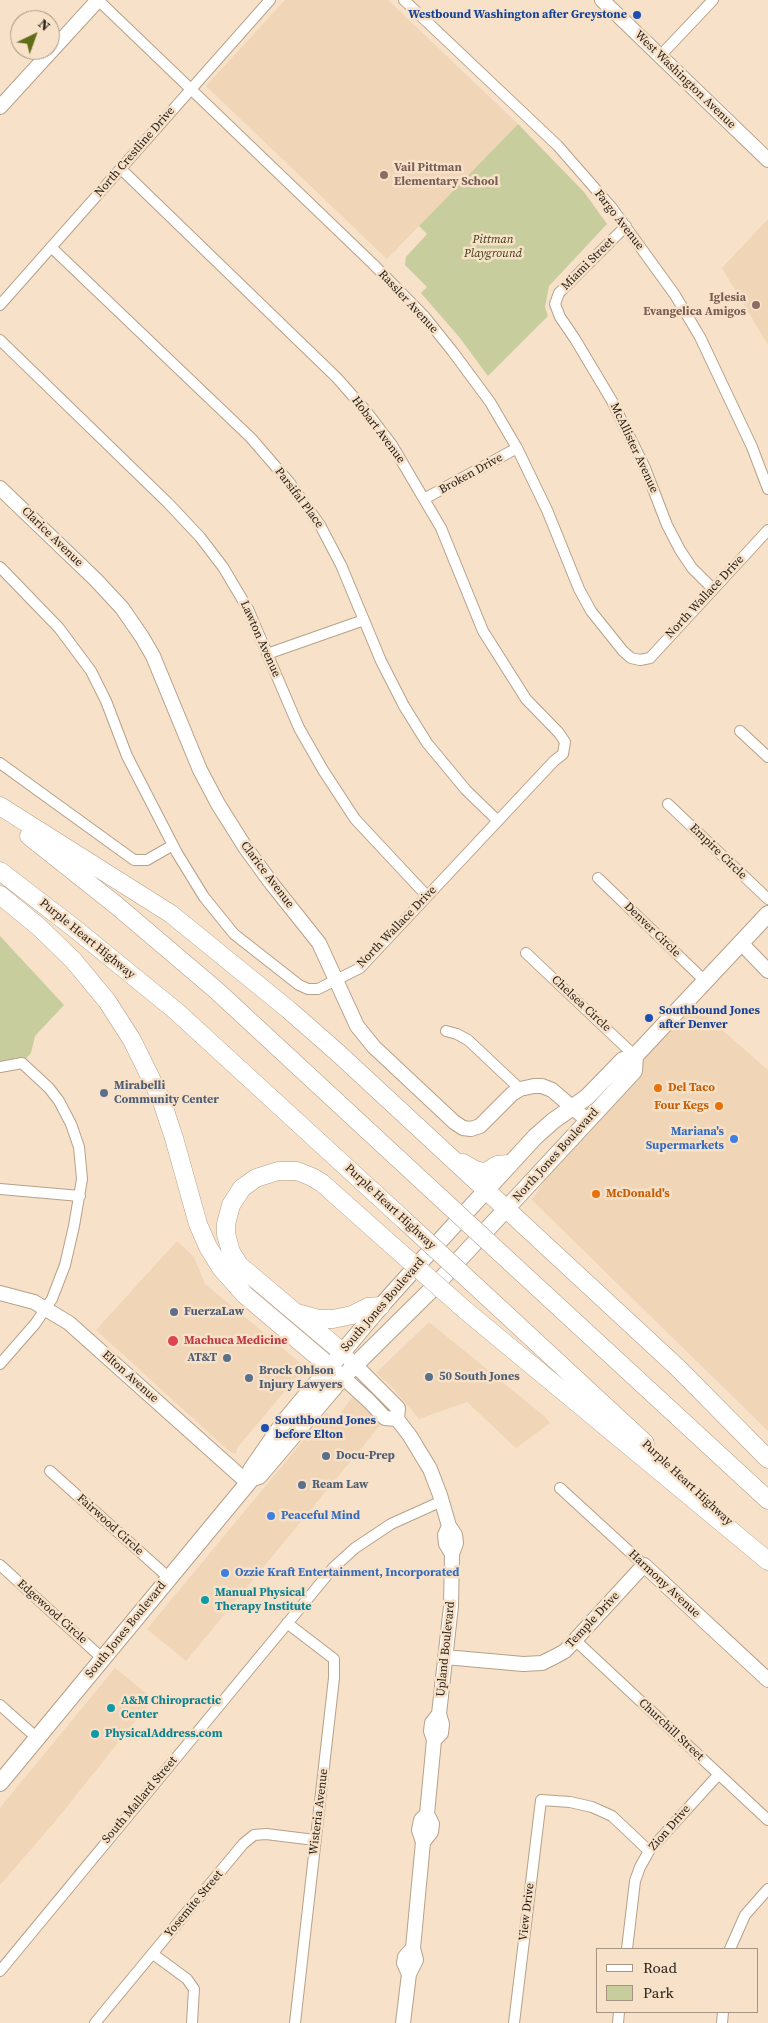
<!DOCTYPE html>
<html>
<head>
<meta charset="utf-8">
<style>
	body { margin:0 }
	#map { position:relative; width:768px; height:2023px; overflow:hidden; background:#f7e1c8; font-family:"Source Serif 4",serif }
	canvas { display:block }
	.legend { position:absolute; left:596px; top:1948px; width:162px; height:65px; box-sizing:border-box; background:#f7e1c8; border:1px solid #a59482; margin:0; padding:6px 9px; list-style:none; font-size:15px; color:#292118 }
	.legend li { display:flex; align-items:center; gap:10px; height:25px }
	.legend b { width:25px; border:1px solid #a59482 }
	.north { position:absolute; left:10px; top:10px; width:50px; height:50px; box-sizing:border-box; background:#f7e1c8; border:1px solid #a59482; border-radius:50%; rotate:42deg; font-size:14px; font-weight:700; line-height:20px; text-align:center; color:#292118 }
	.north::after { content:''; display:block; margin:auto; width:18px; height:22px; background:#5f6d17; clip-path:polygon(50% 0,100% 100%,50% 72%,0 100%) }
</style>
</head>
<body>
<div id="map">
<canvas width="768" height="2023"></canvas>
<ul class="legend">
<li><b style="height:6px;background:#fff"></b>Road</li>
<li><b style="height:14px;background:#c7cd9d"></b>Park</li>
</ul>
<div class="north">N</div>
</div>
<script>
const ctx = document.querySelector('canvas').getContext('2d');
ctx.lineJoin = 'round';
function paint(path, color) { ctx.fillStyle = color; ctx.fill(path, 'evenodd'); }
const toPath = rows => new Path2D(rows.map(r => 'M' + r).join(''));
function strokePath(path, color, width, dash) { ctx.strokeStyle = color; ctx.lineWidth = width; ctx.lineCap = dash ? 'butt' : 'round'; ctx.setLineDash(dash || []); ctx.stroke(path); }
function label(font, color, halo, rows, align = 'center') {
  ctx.font = font + ' "Source Serif 4",serif'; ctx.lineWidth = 5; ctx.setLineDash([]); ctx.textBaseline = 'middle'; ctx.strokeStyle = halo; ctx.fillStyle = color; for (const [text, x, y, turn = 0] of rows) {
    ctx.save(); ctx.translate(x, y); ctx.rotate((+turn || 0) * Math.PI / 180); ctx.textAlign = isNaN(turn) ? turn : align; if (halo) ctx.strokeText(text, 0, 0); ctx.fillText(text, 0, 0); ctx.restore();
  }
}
const built = toPath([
	[285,0,388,0,518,124,387,259,206,86],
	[768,219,768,345,722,268],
	[687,999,768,1070,768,1431,532,1200,601,1093],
	[177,1241,194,1257,205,1284,305,1367,237,1448,236,1454,229,1451,96,1330],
	[429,1322,544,1416,550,1423,516,1448,467,1402,419,1419,392,1387,376,1373],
	[354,1395,382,1423,186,1661,147,1629,326,1413,335,1420],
	[115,1668,153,1699,53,1824,0,1885,0,1808]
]);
const green = toPath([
	[518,124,584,192,607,224,549,286,545,307,548,316,488,376,460,338,421,293,427,287,405,265,406,257,427,234,419,226],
	[0,936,64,1005,35,1036,31,1053,22,1063,0,1067]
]);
const street = toPath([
	[98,0,373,264,425,317,453,352,490,402,517,448,547,510,579,589,591,611,623,651,631,658,640,660,650,658,768,530],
	[404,0,558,146,612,208,675,295,700,337,752,447,768,489],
	[660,56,713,0],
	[626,226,559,293,555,304,560,317,575,339,612,401,645,468,667,525,680,550,692,568,713,589],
	[51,247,251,438,289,482,320,525,341,565,381,661,404,706,427,743,466,790,498,821],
	[0,305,270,0],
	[0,340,168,503,200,537,223,567,248,609,299,728,323,770,355,819,427,896],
	[424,499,517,448],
	[0,567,59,628,91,671,106,701,127,756,177,853,204,897,234,934,299,985,308,989,318,989,360,968,554,761,563,754,565,742,559,733,526,699,483,631,441,528,392,445,366,411,337,378,121,169],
	[267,654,364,620],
	[740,731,768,757],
	[0,763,134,860,147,860,173,845],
	[668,804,768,899],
	[598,878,705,981],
	[526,953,635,1056],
	[446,1031,457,1034,468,1040,520,1089],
	[0,1067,22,1063,49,1088,59,1101,71,1124,79,1147,82,1179,74,1226,65,1265,52,1299,35,1324,0,1364],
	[0,1189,80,1196],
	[50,1471,169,1578],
	[560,1488,644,1565],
	[0,1565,103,1659],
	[287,1623,334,1659,334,1678,295,2023],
	[575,1640,768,1820],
	[0,1705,37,1738],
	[627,1949,635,1881,640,1867,649,1851,719,1774],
	[730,1949,745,1915,768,1889],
	[153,1954,187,1979,194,1989,192,2023],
	[0,1971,333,1568,355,1548,391,1524,442,1501],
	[95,2023,243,1844,254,1835,266,1834,315,1840],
	[514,2023,541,1800,570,1802,592,1807,612,1816,649,1851],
	[618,2023,619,2012],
	[722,2023,723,2012]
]);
const secondary = toPath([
	[602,0,768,160],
	[0,107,98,0],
	[0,488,96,580,122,608,142,637,153,656,200,770,218,804,245,847,272,884,319,943,357,1026,374,1047,454,1122,463,1128,471,1129,480,1126,512,1094,520,1089,534,1086,542,1086,552,1090,587,1120],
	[741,943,768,971],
	[0,1293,34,1302,69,1323,248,1483],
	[342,1352,398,1408,397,1419],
	[335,1370,369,1401,385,1418,397,1419,410,1436,430,1469,440,1495,449,1526,455,1535,456,1543,452,1554,451,1606,439,1714,442,1724,441,1733,434,1740],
	[449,1526,445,1535,446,1544,452,1554],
	[445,1657,523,1664,542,1663,556,1656,565,1651,644,1565,768,1680],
	[423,1842,431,1832,432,1824,427,1814,434,1740,431,1731,432,1723,439,1714],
	[409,1974,416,1960,413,1948,423,1842,419,1830,421,1820,427,1814],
	[403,2023,409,1974,404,1963,405,1957,413,1948]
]);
const primary = toPath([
	[252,1478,251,1470,284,1422,381,1306,424,1258,535,1137,553,1121,587,1097,623,1060,635,1056,768,914],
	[0,1783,252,1478,259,1476,343,1377,431,1290,634,1071,635,1056]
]);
const highway = toPath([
	[0,806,171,914,289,1010,338,1053,678,1368,768,1459],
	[29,836,116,905,216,990,432,1190],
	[0,871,74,928,176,1011,404,1220],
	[0,895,39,927,73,960,107,1001,132,1040,161,1099,174,1138,198,1224,208,1247,221,1268,245,1295,330,1367],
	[463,1163,475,1170,483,1172,488,1171,497,1165,509,1164],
	[510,1262,768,1500],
	[482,1292,645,1443],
	[465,1310,768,1561],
	[297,1313,318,1319,333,1319,352,1315,368,1307,381,1306],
	[342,1352,239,1265,231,1252,226,1234,226,1224,231,1205,242,1188,256,1178,278,1171,297,1171,312,1177,322,1183,386,1240]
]);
const highwayBridge = toPath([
	[432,1190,510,1262],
	[404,1220,482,1292],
	[386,1240,465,1310]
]);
const markers = [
	[637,15,5,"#1a4fb4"],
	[384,175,5,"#8d6e63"],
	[756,305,5,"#8d6e63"],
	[649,1018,5,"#1a4fb4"],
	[658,1088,5,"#e8710a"],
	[104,1093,5,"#5c6f8a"],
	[719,1106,5,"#e8710a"],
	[734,1139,5,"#3f7fe0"],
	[596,1194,5,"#e8710a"],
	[174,1312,5,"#5c6f8a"],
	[173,1341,6,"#e0444e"],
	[227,1358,5,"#5c6f8a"],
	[429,1377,5,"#5c6f8a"],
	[249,1378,5,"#5c6f8a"],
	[265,1428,5,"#1a4fb4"],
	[326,1456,5,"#5c6f8a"],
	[302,1485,5,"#5c6f8a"],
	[271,1516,5,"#3f7fe0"],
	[225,1573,5,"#3f7fe0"],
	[205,1600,5,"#0f9aa8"],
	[111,1708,5,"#0f9aa8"],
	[95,1734,5,"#0f9aa8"]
];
const transitNames = [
	["Westbound Washington after Greystone",627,15,"right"],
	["Southbound Jones",659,1011],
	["after Denver",659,1025],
	["Southbound Jones",275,1421],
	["before Elton",275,1435]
];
const streetNames = [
	["West Washington Avenue",685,80,44],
	["North Crestline Drive",135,152,-49],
	["Fargo Avenue",619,220,52],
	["Miami Street",588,264,-45],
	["Rassler Avenue",408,302,47],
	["Hobart Avenue",378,430,53],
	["McAllister Avenue",634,448,65],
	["Broken Drive",471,474,-29],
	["Parsifal Place",299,498,53],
	["Clarice Avenue",52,537,44],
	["North Wallace Drive",705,597,-47],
	["Lawton Avenue",260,639,66],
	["Empire Circle",718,852,44],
	["Clarice Avenue",267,875,53],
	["North Wallace Drive",397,927,-46],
	["Denver Circle",652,930,44],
	["Purple Heart Highway",87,939,39],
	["Chelsea Circle",581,1004,43],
	["North Jones Boulevard",556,1155,-48],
	["Purple Heart Highway",390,1207,43],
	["South Jones Boulevard",383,1305,-49],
	["Elton Avenue",130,1377,42],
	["Purple Heart Highway",687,1483,43],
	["Fairwood Circle",110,1525,42],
	["Harmony Avenue",664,1584,43],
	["Edgewood Circle",52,1612,42],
	["Temple Drive",593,1620,-47],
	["South Jones Boulevard",126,1630,-51],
	["Upland Boulevard",446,1649,-84],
	["Churchill Street",671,1730,43],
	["South Mallard Street",140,1800,-50],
	["Wisteria Avenue",319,1812,-83],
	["Zion Drive",670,1828,-49],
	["Yosemite Street",194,1904,-50],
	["View Drive",527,1912,-83]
];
const educationNames = [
	["Vail Pittman",394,168],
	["Elementary School",394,182],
	["Iglesia",746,298,"right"],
	["Evangelica Amigos",746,312,"right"]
];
const parkNames = [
	["Pittman",493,240],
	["Playground",493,254]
];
const serviceNames = [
	["Mirabelli",114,1086],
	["Community Center",114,1100],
	["FuerzaLaw",184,1312],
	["AT&T",217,1358,"right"],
	["Brock Ohlson",259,1371],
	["Injury Lawyers",259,1385],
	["50 South Jones",439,1377],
	["Docu-Prep",336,1456],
	["Ream Law",312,1485]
];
const foodNames = [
	["Del Taco",668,1088],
	["Four Kegs",709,1106,"right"],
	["McDonald's",606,1194]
];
const shopNames = [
	["Mariana's",724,1132,"right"],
	["Supermarkets",724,1146,"right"],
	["Peaceful Mind",281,1516],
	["Ozzie Kraft Entertainment, Incorporated",235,1573]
];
const healthNames = [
	["Machuca Medicine",184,1341]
];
const cultureNames = [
	["Manual Physical",215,1593],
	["Therapy Institute",215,1607],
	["A&M Chiropractic",121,1701],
	["Center",121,1715],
	["PhysicalAddress.com",105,1734]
];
paint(built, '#f0d5b7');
paint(green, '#c7cd9d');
strokePath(street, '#b6a189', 12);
strokePath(secondary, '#b6a189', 16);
strokePath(primary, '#b6a189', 18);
strokePath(highway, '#b6a189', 19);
strokePath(street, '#fff', 10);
strokePath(secondary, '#fff', 14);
strokePath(primary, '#fff', 16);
strokePath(highway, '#fff', 18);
strokePath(highwayBridge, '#b6a189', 19, []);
strokePath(highwayBridge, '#fff', 18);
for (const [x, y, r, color] of markers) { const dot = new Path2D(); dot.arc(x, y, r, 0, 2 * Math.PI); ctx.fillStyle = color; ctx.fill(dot); strokePath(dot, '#f7e1c8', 2); }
label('bold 12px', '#164399', '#f7e1c8', transitNames, 'left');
label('12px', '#292118', '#f7e1c8', streetNames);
label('bold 12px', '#785e54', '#f7e1c8', educationNames, 'left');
label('italic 12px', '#3b3e10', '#f7e1c8', parkNames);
label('bold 12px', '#4e5e75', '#f7e1c8', serviceNames, 'left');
label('bold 12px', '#c56008', '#f7e1c8', foodNames, 'left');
label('bold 12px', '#366cbe', '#f7e1c8', shopNames, 'left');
label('bold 12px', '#be3a42', '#f7e1c8', healthNames, 'left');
label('bold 12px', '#0d838f', '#f7e1c8', cultureNames, 'left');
</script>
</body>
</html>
